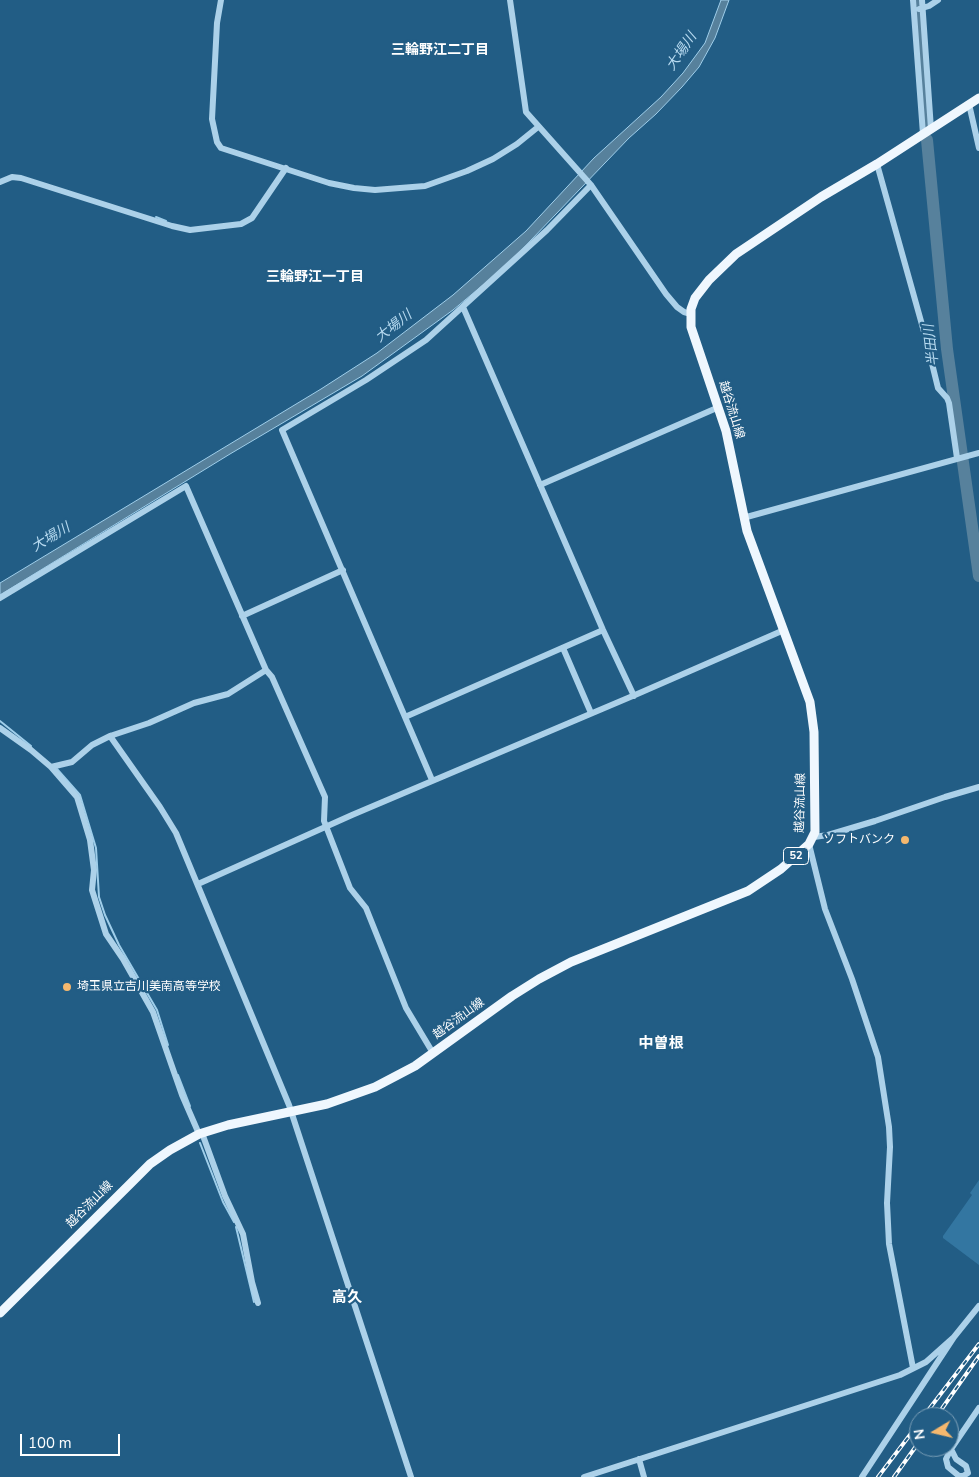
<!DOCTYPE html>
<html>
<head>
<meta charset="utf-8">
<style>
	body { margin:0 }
	#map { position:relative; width:979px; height:1477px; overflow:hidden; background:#225d85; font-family:"Nunito Sans",sans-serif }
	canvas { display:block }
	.north { position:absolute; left:909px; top:1407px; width:50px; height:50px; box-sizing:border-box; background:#225d85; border:1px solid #7a9eb6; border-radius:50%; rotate:261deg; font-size:14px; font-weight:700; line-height:20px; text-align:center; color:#fff }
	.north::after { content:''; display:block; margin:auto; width:18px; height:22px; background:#f5b86e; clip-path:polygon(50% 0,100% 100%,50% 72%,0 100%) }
	.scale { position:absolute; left:20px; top:1434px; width:100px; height:22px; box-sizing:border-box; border:2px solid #fff; border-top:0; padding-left:6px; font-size:15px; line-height:18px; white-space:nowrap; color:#fff; -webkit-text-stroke:4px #225d85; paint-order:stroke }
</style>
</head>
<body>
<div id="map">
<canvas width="979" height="1477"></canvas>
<div class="north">N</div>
<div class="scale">100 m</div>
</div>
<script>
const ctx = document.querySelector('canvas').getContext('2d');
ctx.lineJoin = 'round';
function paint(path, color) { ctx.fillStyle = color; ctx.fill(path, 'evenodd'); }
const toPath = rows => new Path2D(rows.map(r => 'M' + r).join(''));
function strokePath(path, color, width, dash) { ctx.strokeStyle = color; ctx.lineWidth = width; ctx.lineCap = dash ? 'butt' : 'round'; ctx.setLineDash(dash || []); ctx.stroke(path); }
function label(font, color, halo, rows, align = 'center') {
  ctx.font = font + ' "Nunito Sans","Noto Sans JP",sans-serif'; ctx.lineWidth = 4.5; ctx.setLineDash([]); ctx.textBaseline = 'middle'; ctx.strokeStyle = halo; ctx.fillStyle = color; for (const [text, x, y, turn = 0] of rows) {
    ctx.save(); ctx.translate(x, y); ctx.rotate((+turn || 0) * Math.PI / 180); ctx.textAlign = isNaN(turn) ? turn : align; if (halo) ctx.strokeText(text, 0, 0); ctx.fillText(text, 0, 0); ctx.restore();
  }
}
const green = toPath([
	[979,1180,979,1265,943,1238,943,1236,972,1195,970,1193]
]);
const water = toPath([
	[721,0,729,0,715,38,699,67,682,87,656,114,629,138,507,265,453,310,362,376,230,454,0,595,0,583,321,389,377,353,453,295,526,231,594,158,661,97,683,73,705,43,721,0]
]);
const stream = toPath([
	[156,217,166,221],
	[0,721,31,746],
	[57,769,80,795,96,848,99,897,105,915,119,945,157,1010,168,1045],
	[178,1075,190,1106],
	[200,1143,223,1202,234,1222],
	[236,1227,254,1302]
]);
const river = toPath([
	[918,0,926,124],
	[927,140,947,349,979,576]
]);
const minor = toPath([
	[221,0,217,23,212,119,217,142,221,148,329,183,354,188,375,190,425,186,467,171,493,159,517,144,538,127],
	[510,0,526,112,591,185,666,294,677,307,684,312,691,314],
	[913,0,923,134],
	[922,0,931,129],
	[919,9,929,6,938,0],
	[969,104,979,148],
	[877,164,926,339,938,388,947,398,949,403,957,458],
	[0,182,12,177,21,178,172,226,190,230,241,224,252,218,286,168],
	[463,307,603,630,634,696],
	[540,485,719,407],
	[743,518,979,453],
	[0,598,186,486,266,670,272,677,325,797,324,821,350,888,366,908,406,1008,433,1053],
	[242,616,343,570],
	[563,648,591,713],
	[266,670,228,694,194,703,149,723,110,736,160,807,176,833,289,1105,411,1477],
	[405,717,603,630],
	[0,728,31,750,51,767,77,797,90,840,94,870,92,890,106,934,123,959,153,1012,182,1095,199,1134],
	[51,767,72,762,92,745,110,736],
	[432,780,282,430,366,380,426,340,547,230,591,185],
	[814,837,828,835,875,821,945,797,979,787],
	[809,844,825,909,852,979,878,1057,889,1127,890,1147,887,1203,889,1244,913,1368],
	[198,884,352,815,635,695,784,630],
	[202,1133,225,1196,243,1234,252,1282,258,1303],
	[951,1449,956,1459,966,1466,968,1473,963,1476,959,1476,948,1467,946,1459,951,1449,979,1408],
	[639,1459,644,1477],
	[584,1477,900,1375,926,1362,954,1337],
	[862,1477,954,1337,979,1306]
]);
const major = toPath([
	[0,1313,129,1185,150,1164,170,1150,199,1134,228,1125,327,1104,375,1087,415,1066,512,996,539,979,571,962,748,891,781,869,809,844,815,832,814,732,810,702,747,531,726,431,691,327,691,309,695,298,709,280,736,254,821,197,877,164,979,98]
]);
const rail = toPath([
	[923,1417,979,1344],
	[936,1417,979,1356],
	[878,1477,919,1423],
	[894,1477,919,1442]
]);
const markers = [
	[905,840,5,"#f5b86e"],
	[67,987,5,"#f5b86e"]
];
const shields = [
	[796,856,25]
];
const shieldNames = [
	["52",796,856]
];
const streetNames = [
	["越谷流山線",731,410,73],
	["越谷流山線",801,803,-89],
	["越谷流山線",459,1019,-36],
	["越谷流山線",90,1205,-45]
];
const poiNames = [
	["ソフトバンク",895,840],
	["埼玉県立吉川美南高等学校",77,987,"left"]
];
const neighbourhoodNames = [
	["三輪野江二丁目",440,51],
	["三輪野江一丁目",315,278]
];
const waterNames = [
	["大場川",682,52,-56],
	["大場川",394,327,-38],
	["半田川",932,345,-97],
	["大場川",51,538,-31]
];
const quarterNames = [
	["中曽根",661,1044],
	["高久",347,1298]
];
paint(green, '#3376a1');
paint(water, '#57819c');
strokePath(water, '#9fceea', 1);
strokePath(stream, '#9fceea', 2);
strokePath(river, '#57819c', 12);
strokePath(minor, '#acd1e9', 6);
strokePath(major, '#eff7fe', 9);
strokePath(rail, '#fff', 4);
strokePath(rail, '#225d85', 2, [5.5]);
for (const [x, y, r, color] of markers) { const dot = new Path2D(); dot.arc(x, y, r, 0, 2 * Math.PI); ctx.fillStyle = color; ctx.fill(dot); strokePath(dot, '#225d85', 2); }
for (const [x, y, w] of shields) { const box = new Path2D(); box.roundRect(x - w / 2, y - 8.5, w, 17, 4); ctx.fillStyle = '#225d85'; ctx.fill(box); strokePath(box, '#fff', 1); }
label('bold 11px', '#fff', null, shieldNames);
label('12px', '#fff', '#225d85', streetNames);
label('12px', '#fff', '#225d85', poiNames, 'right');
label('bold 14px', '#fff', '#225d85', neighbourhoodNames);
label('italic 14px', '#b7daf0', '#225d85', waterNames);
label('bold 15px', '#fff', '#225d85', quarterNames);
</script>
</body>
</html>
